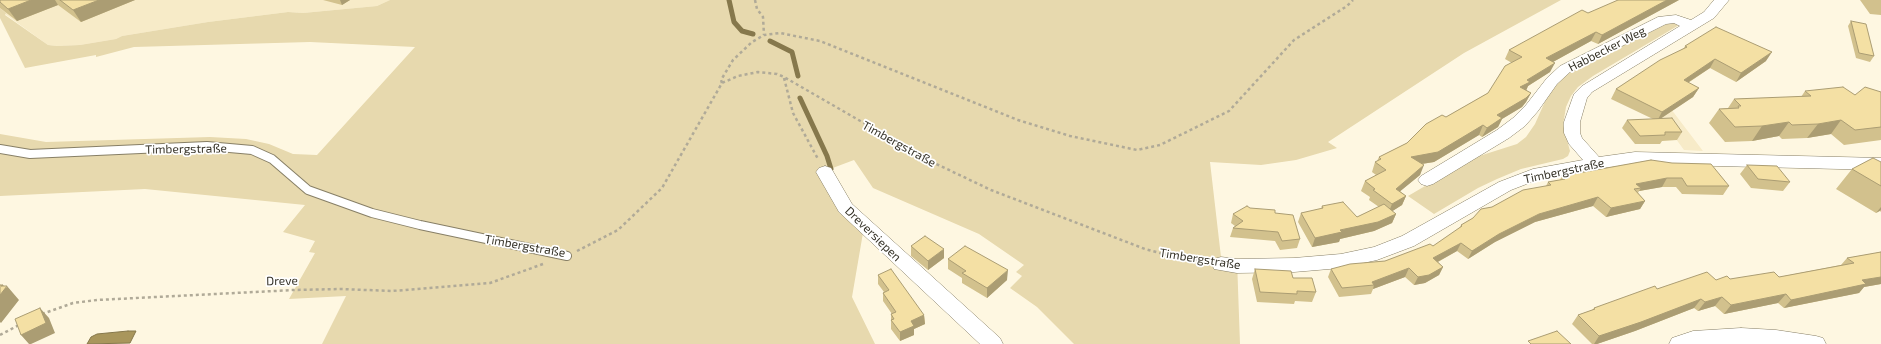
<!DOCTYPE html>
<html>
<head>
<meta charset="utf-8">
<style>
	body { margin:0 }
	canvas { display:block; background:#fef7e1 }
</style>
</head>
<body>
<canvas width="1881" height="344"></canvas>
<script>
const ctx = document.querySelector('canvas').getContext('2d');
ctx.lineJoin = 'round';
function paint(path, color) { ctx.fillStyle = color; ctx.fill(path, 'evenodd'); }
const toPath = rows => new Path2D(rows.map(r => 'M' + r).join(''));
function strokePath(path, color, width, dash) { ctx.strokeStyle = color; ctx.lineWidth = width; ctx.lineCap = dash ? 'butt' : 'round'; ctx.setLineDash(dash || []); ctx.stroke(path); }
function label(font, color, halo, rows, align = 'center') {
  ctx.font = font + ' "Exo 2",sans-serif'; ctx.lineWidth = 3.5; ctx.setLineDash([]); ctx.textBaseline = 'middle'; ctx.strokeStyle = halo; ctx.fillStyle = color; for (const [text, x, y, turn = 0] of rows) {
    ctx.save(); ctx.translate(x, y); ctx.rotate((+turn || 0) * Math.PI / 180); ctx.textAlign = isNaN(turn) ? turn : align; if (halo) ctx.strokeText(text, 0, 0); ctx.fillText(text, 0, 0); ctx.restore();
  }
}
const built = toPath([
	[4,0,390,0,377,6,303,13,288,12,208,22,122,36,116,39,80,45,57,46,48,45,5,14,0,2],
	[1671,109,1703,151,1684,150,1657,113]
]);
const green = toPath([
	[390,0,1561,0,1464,53,1328,142,1337,148,1296,160,1261,165,1210,162,1221,257,1237,260,1240,344,1074,344,1037,307,1010,288,1022,276,1016,272,1024,265,979,234,873,188,854,160,830,169,864,227,852,297,875,344,322,344,346,296,289,299,315,253,309,252,315,241,283,232,305,205,145,189,0,196,0,134,46,142,210,137,246,139,269,144,293,154,317,155,415,47,310,42,134,47,96,57,96,55,25,68,0,18,0,8,6,13,5,15,48,45,57,46,80,45,116,39,122,36,208,22,288,12,303,13,377,6],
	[1671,22,1679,25,1593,76,1578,87,1571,96,1566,107,1563,125,1570,151,1568,156,1563,159,1521,169,1497,179,1478,188,1434,214,1408,196,1473,158,1517,144,1526,137,1535,124,1547,97,1563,77,1572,71]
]);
const water = toPath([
	[128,331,136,331,130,343,87,344,91,337,97,334,128,331]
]);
const stream = toPath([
	[729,0,734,22,742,31,753,34],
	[770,41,792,52,798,76],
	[800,98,827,156,831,169]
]);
const path = toPath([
	[755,0,757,9,763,17,764,35],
	[784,78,793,113,818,159],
	[722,83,721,80,733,60,752,42,764,35,780,33,820,41,1018,120,1070,136,1137,150,1160,145,1229,111,1294,40,1347,6,1353,0],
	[577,251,618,230,662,188,722,83,738,76,758,72,777,74,784,77,928,160,991,190,1145,249,1167,255,1205,261],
	[42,314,73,303,97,300,294,290,341,289,392,291,490,283,543,264],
	[0,335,19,325]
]);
const service = toPath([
	[0,149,30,154,207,146,252,150,272,159,308,190,372,213,420,225,567,256]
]);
const minor = toPath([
	[1714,0,1729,0,1714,18,1592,92,1587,98,1580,122,1580,133,1582,138,1599,157,1635,152,1881,158,1881,170,1635,164,1595,169,1537,180,1511,190,1414,246,1377,260,1341,268,1294,272,1237,273,1214,269,1212,264,1214,259,1221,257,1237,259,1294,258,1341,254,1374,247,1402,236,1499,182,1533,169,1583,160,1569,144,1564,133,1564,122,1574,94,1582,86,1680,26,1674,23,1666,24,1570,72,1557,84,1538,111,1525,126,1509,138,1433,184,1427,186,1421,184,1418,180,1421,176,1497,130,1513,118,1526,105,1547,78,1560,66,1658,17,1676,15,1691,20,1704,12,1714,0],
	[825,166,831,168,852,204,1000,338,1003,344,980,344,839,212,816,172,819,168,825,166],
	[1741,328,1776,330,1816,336,1823,338,1826,344,1669,344,1672,338,1693,331,1741,328]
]);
const wall = toPath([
	[0,0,135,0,81,22,58,5,17,21,0,8],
	[323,0,350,0,342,5],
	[1679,0,1598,44,1591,41,1553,62,1550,72,1528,86,1526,90,1531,93,1526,102,1522,107,1502,119,1498,127,1482,137,1479,135,1434,162,1422,164,1420,175,1400,191,1406,196,1402,205,1392,211,1396,214,1392,223,1374,231,1340,239,1339,242,1312,247,1298,222,1301,213,1321,209,1322,206,1357,217,1379,207,1369,200,1370,197,1361,191,1365,181,1376,175,1372,172,1375,162,1377,161,1379,157,1407,143,1446,117,1488,93,1512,63,1505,59,1509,50,1588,13],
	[1860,0,1881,0,1881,15,1870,14],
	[1851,21,1874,56,1870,62,1856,58,1848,26],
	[1685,46,1766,61,1736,82,1710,68,1688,83,1699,88,1693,97,1660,119,1682,132,1677,140,1662,141,1660,144,1635,144,1622,128,1627,120,1653,119,1611,99,1616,89,1684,48],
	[1805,91,1855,95,1881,92,1881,140,1844,145,1831,134,1807,138,1782,139,1779,136,1752,141,1725,142,1709,123,1719,109,1728,108,1734,99,1801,97],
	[1651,160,1729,186,1723,195,1682,194,1676,187,1662,187,1639,191,1638,193,1645,201,1640,209,1606,217,1593,206,1535,222,1495,242,1468,259,1457,251,1438,262,1443,267,1439,275,1425,283,1414,285,1405,277,1373,289,1371,294,1339,297,1328,277,1331,269,1385,261,1433,246,1459,229,1461,225,1492,207,1546,186,1548,182,1560,180,1562,176],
	[1881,162,1881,212,1880,211,1876,213,1836,189,1852,169],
	[1747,165,1790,182,1783,191,1751,188,1740,174],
	[1250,208,1300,239,1297,248,1280,250,1275,241,1230,237,1233,228,1235,226,1231,223,1233,214],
	[911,246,944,258,928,270,911,256],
	[1881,252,1881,284,1864,287,1859,293,1784,308,1778,303,1724,314,1715,306,1698,311,1694,308,1635,331,1597,344,1592,344,1572,324,1578,315,1592,310,1594,308,1657,289,1716,280,1779,277,1841,265,1847,258],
	[948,259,1007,280,987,298,962,283,962,278,948,269],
	[1255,269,1293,278,1316,292,1312,302,1295,301,1294,304,1257,302,1252,279],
	[878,275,924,315,925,324,914,329,914,335,900,341,891,329,891,314,892,314,883,301,883,293,884,292,878,284]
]);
const shadedWall = toPath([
	[31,0,55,0,58,5,17,21,8,9],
	[99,0,135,0,81,22,73,10],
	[340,0,350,0,342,5],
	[1667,0,1679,0,1598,44,1602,35],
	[1596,32,1591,41,1542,68,1546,58],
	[1772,52,1766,61,1736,82,1741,73],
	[1715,59,1710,68,1678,89,1684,80],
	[1555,63,1550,72,1528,86,1526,91,1520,87,1527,80],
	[1699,88,1693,97,1657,121,1662,112],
	[1531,93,1526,102,1522,107,1502,119,1498,127,1482,137,1487,128,1497,115],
	[1841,120,1831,134,1807,138,1818,124],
	[1789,122,1779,136,1752,141,1762,126],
	[1483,125,1479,135,1434,162,1408,166,1411,157],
	[1424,165,1420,175,1392,198,1396,189],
	[1667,178,1662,187,1639,191,1641,188,1636,184],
	[1406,196,1402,205,1388,214,1392,204],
	[1598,197,1593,206,1535,222,1495,242,1468,259,1472,251,1499,234,1539,214],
	[1645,201,1640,209,1606,217,1611,208],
	[1881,207,1881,210,1876,213],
	[1396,214,1392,223,1374,231,1340,239,1339,242,1312,247,1315,238],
	[1461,243,1457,251,1430,266,1433,258],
	[944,249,944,258,928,270,928,261],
	[1443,267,1439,275,1425,283,1414,285,1418,277],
	[1409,268,1405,277,1373,289,1374,285,1372,282],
	[1008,270,1007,280,987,298,987,288],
	[1881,277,1881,284,1864,287,1859,293,1784,308,1791,300,1862,280],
	[3,285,6,288,7,286,19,300,1,323,0,322,0,295,1,286],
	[1786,294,1778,303,1724,314,1731,305],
	[1722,297,1715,306,1698,311,1705,302],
	[1701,299,1694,308,1635,331,1597,344,1594,344,1599,336],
	[40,308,49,318,55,333,31,344,29,344,21,335],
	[924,315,925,324,914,329,914,335,900,341,900,332,911,321]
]);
const building = toPath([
	[0,0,31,0,8,9,0,2,0,0],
	[60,0,99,0,73,10,60,0],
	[1618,0,1667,0,1602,35,1596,32,1546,58,1555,63,1527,80,1530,82,1520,87,1531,93,1526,98,1497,115,1502,118,1487,128,1483,125,1438,152,1411,157,1424,165,1396,189,1406,196,1392,204,1373,190,1375,189,1365,181,1386,170,1375,162,1381,159,1379,157,1407,143,1426,124,1442,115,1446,117,1488,93,1505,66,1522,57,1509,50,1582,10,1588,13,1618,0],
	[1851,21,1866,24,1874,56,1859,53,1851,21],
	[1716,27,1772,52,1741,73,1715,59,1684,80,1699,88,1662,112,1616,89,1660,60,1687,47,1685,46,1716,27],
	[1843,87,1855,95,1865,87,1881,92,1881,127,1855,130,1841,120,1818,124,1792,125,1789,122,1762,126,1735,127,1719,109,1739,108,1738,106,1741,106,1734,99,1811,96,1805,91,1843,87],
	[1672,118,1682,132,1665,132,1665,135,1640,136,1627,120,1672,118],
	[1873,158,1881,162,1881,186,1852,169,1873,158],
	[1651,160,1672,163,1711,164,1729,186,1687,186,1682,178,1667,178,1636,184,1641,188,1634,189,1645,201,1611,208,1598,197,1539,214,1499,234,1472,251,1461,243,1433,258,1443,267,1429,275,1418,277,1409,268,1372,282,1374,285,1342,288,1331,269,1350,264,1385,261,1430,244,1433,246,1462,226,1461,225,1473,218,1481,209,1492,207,1523,190,1551,185,1548,182,1565,179,1562,176,1651,160],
	[1747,165,1777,166,1790,182,1758,179,1747,165],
	[1343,202,1357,217,1384,204,1396,214,1378,222,1340,230,1342,232,1315,238,1301,213,1323,208,1322,206,1343,202],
	[1247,206,1250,208,1275,210,1275,213,1293,215,1300,239,1282,241,1278,232,1233,228,1243,221,1233,214,1247,206],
	[925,236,944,249,928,261,911,246,925,236],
	[965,246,1008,270,987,288,962,273,966,271,948,259,965,246],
	[1881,252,1881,277,1862,280,1866,284,1791,300,1786,294,1731,305,1722,297,1705,302,1701,299,1641,322,1599,336,1578,315,1595,309,1594,308,1655,286,1657,289,1707,272,1716,280,1727,276,1730,279,1774,272,1779,277,1854,263,1847,258,1881,252],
	[891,269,924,315,911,321,914,326,900,332,891,320,894,319,891,314,896,312,883,293,889,290,878,275,891,269],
	[1255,269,1291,271,1293,278,1312,278,1316,292,1297,291,1297,294,1260,292,1255,269],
	[0,285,3,285,1,286,7,286,0,295,0,285],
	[40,308,46,323,21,335,15,319,40,308],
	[1557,331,1571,344,1531,344,1528,341,1557,331]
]);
const streetNames = [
	["Habbecker Weg",1607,49,-27],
	["Timbergstraße",899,144,29],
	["Timbergstraße",186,149,-1],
	["Timbergstraße",1564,171,-12],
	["Dreversiepen",873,234,44],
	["Timbergstraße",525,246,10],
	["Timbergstraße",1200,259,9],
	["Dreve",282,281,-1]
];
paint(built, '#f7ebc8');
paint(green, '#e7d9ae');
paint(water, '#a9965c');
strokePath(water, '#86784c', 1);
strokePath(stream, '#86784c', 5);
strokePath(service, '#877f66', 10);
strokePath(minor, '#877f66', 1);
strokePath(path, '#b0aa98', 2.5, [3, 3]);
strokePath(service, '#fff', 8);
paint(minor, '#fff');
paint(wall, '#d2c18d');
paint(shadedWall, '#ab9d73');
paint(building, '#f4e0a4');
strokePath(building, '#ab9d73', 1);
label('12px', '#353227', '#fff', streetNames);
</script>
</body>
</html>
